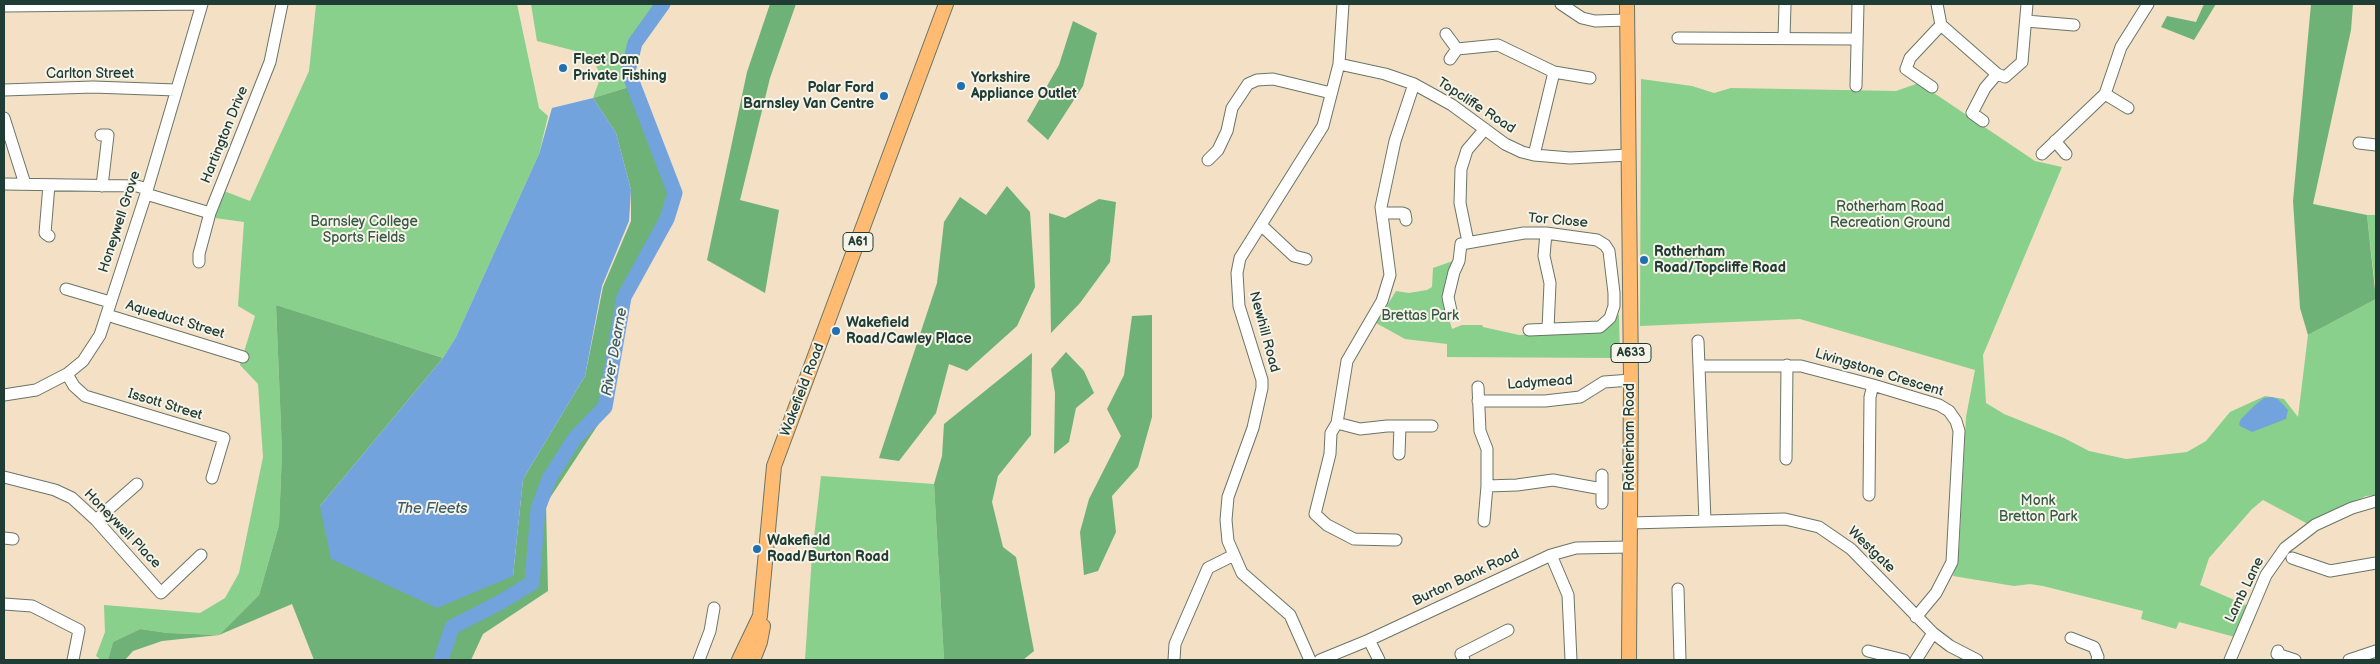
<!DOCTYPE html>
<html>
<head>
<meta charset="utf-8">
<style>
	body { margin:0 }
	#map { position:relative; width:2380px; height:664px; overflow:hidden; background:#f3e0c5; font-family:"Balsamiq Sans",sans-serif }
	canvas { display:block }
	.frame { position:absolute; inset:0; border:5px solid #1f3d34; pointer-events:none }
</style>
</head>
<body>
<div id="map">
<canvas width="2380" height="664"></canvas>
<div class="frame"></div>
</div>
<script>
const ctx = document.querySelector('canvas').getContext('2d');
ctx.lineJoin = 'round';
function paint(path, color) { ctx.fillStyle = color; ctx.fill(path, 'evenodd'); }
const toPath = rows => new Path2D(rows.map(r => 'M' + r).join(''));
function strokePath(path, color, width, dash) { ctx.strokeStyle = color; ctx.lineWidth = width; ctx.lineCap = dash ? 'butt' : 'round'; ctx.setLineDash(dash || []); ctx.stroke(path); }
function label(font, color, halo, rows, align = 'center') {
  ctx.font = font + ' "Balsamiq Sans",sans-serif'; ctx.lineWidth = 4; ctx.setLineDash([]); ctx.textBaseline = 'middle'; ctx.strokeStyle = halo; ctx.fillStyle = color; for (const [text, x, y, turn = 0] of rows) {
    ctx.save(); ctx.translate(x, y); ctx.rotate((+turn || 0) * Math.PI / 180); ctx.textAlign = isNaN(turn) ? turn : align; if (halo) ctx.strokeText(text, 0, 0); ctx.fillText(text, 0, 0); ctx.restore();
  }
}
const green = toPath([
	[326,4,517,4,539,108,548,116,539,154,456,337,443,358,276,305,282,452,279,525,259,595,219,635,168,633,140,629,113,642,108,660,101,660,96,656,105,632,104,605,200,613,225,598,239,573,263,457,258,384,240,365,255,316,238,306,244,222,215,218,224,191,250,201,309,71,316,5],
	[531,4,661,4,623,69,629,87,593,98,601,76,591,55,537,41],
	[1641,79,1692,86,1714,93,1731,88,1896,91,1919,83,2035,161,2062,167,1983,355,1986,403,2004,414,2064,438,2089,451,2126,459,2187,452,2206,441,2230,412,2265,396,2284,399,2298,417,2308,335,2376,299,2376,495,2366,496,2308,524,2263,500,2252,509,2209,558,2200,585,2248,606,2235,637,2179,622,2176,629,2141,619,2143,611,2043,586,2030,584,2014,586,1953,576,1959,551,1966,417,1975,370,1800,319,1640,326],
	[2367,215,2376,215,2376,293],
	[1453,261,1445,282,1443,299,1452,329,1462,325,1482,325,1483,327,1519,335,1557,334,1607,327,1619,314,1620,358,1447,357,1447,344,1405,339,1376,323,1396,291,1409,293,1427,290,1432,287,1433,268],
	[821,476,934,484,944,660,805,660,812,555]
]);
const forest = toPath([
	[770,4,796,4,770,78,740,200,779,210,765,293,707,260,747,72],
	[2204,4,2216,4,2194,40,2161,27,2167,16,2196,22],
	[2311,4,2353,4,2351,30,2313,204,2367,215,2376,299,2308,335,2300,308,2293,201],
	[1073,21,1097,33,1083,86,1048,140,1027,121,1059,65],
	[629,87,675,193,667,219,624,297,611,405,546,504,548,591,483,634,471,660,314,660,292,604,219,635,162,641,133,651,125,660,108,660,113,642,140,629,168,633,219,635,259,595,279,525,282,452,276,305,443,358,320,506,513,576,523,479,585,376,603,287,631,221,631,190,616,133,593,98],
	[1007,186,1030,212,1035,287,1017,326,967,371,949,364,936,413,899,461,879,458,937,283,944,222,960,197,986,215],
	[1099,199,1116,202,1110,262,1080,303,1051,333,1049,213,1065,218],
	[1152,315,1152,417,1138,467,1112,496,1116,532,1098,571,1084,575,1080,532,1089,499,1121,436,1107,409,1124,375,1132,316],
	[1066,352,1084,371,1094,393,1076,408,1069,442,1054,454,1055,393,1051,369],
	[1032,353,1031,435,998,476,992,502,1003,547,1016,557,1034,651,1023,660,944,660,934,484,942,456,944,424]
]);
const water = toPath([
	[593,98,616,133,631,190,629,221,602,286,585,376,523,479,513,576,437,608,331,559,320,506,443,358,456,337,539,154,552,108],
	[2272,397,2278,399,2288,410,2286,419,2252,432,2240,426,2239,424,2241,419,2254,406,2264,398]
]);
const river = toPath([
	[441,660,452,627,499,603,532,583,538,509,549,479,575,438,605,407,624,297,667,219,675,193,628,71,635,43,663,4]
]);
const minor = toPath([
	[1561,4,1582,18,1595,21,1627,20],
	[1937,4,1941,25,1997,74,2005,77,2022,62,2027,4],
	[4,6,202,4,146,194,100,335,83,361,67,374,36,390,4,395],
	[2026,21,2074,25],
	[1446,34,1457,49],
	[1678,38,1857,39],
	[1784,38,1785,4],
	[1450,59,1457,49,1498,45,1554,72,1590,78],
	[1339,64,1385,74,1414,84,1452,105,1505,144,1522,152,1534,155,1570,158,1629,155],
	[1856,86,1858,4],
	[1932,87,1906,69,1910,58,1941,25],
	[4,90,93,87,176,90],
	[2105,94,2128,108],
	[4,118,25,184],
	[1983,121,1972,113,1985,88,1997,74],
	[101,135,108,135,102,186],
	[2055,141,2066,154],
	[2359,143,2376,145],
	[2042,154,2105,94,2121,47,2148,4],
	[1534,155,1554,72],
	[1208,160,1218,150,1227,131,1232,108,1248,84,1257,80,1273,79,1331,93],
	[4,184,137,186,147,189],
	[146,194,210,213,270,62,282,4],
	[1382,213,1402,213,1405,214,1406,220],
	[1261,225,1294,256,1306,259],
	[1546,233,1544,256,1550,283,1548,329],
	[49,236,45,233,49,185],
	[1468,242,1460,203,1461,169,1467,150,1485,129],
	[199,262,199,254,210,213],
	[66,289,110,302],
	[1451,311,1448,297,1454,272,1459,261,1461,244,1524,233,1546,233,1597,240,1605,245,1609,251,1614,293,1614,306,1610,318,1600,327,1529,330],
	[107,315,243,357],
	[1698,341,1705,521],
	[1700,366,1801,366,1873,385,1939,405,1949,411,1956,421,1959,431,1952,562,1936,593,1916,617],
	[67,374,74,386,85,396,224,438,212,478],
	[1478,387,1480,431,1487,449,1487,486,1484,521],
	[1478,401,1545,401,1580,397,1604,382,1631,380],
	[1337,423,1360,429,1387,426,1432,426],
	[1399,454,1400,426],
	[1786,459,1787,365],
	[1602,475,1602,503],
	[4,477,55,490,72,498,96,520,161,593,201,555],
	[1487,486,1517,485,1553,480,1602,489],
	[1869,495,1870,397,1873,385],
	[96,520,137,484],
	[1630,523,1785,519,1819,527,1851,549,1933,633,1950,646,1977,660],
	[4,538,13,539],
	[1396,540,1354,539,1327,525,1315,514,1330,454,1331,433,1337,423,1347,361,1382,301,1390,275,1381,207,1395,141,1414,84],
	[1551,555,1568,595,1571,660],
	[2292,558,2330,571,2376,563],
	[1678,589,1680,660],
	[4,604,32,606,79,630,73,660],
	[2071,638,2094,647,2098,657,2097,660],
	[1369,640,1379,660],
	[1868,651,1904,660],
	[2278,651,2277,654,2295,660],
	[699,660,710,631,714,608],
	[1174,660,1175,644,1208,568,1234,555],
	[1310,660,1290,615,1242,573,1228,541,1226,520,1228,497,1253,428,1262,388,1262,380,1239,306,1237,273,1240,258,1323,126,1339,64,1343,4],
	[1320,660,1369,640,1551,555,1576,548,1630,547],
	[1464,660,1461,654,1508,630],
	[1916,660,1933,633],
	[2230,660,2266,575,2285,548,2315,525,2352,508,2376,501],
	[2349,660,2376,651]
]);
const major = toPath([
	[1627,4,1631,380,1629,660],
	[739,660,760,616,774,466,946,4],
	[753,660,760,642,763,626]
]);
const markers = [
	[563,68,5,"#1f6fb2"],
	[961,86,5,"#1f6fb2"],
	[884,96,5,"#1f6fb2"],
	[1644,260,5,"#1f6fb2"],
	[836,331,5,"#1f6fb2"],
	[757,549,5,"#1f6fb2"]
];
const shields = [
	[858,242,30],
	[1631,353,40]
];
const shieldNames = [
	["A61",858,242],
	["A633",1631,353]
];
const poiNames = [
	["Fleet Dam",573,60],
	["Private Fishing",573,76],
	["Yorkshire",971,78],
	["Appliance Outlet",971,94],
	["Polar Ford",874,88,"right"],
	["Barnsley Van Centre",874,104,"right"],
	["Rotherham",1654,252],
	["Road/Topcliffe Road",1654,268],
	["Wakefield",846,323],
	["Road/Cawley Place",846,339],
	["Wakefield",767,541],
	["Road/Burton Road",767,557]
];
const streetNames = [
	["Carlton Street",90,74],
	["Topcliffe Road",1476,106,33],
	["Hartington Drive",225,135,-68],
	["Tor Close",1558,221,5],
	["Honeywell Grove",120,222,-72],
	["Aqueduct Street",175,320,17],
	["Newhill Road",1264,332,75],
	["Livingstone Crescent",1879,373,17],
	["Ladymead",1540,383,-4],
	["Wakefield Road",803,390,-69],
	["Issott Street",165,405,17],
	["Rotherham Road",1630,437,-90],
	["Honeywell Place",122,529,46],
	["Westgate",1871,550,44],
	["Burton Bank Road",1466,578,-25],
	["Lamb Lane",2245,590,-64]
];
const parkNames = [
	["Rotherham Road",1890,207],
	["Recreation Ground",1890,223],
	["Barnsley College",364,222],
	["Sports Fields",364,238],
	["Brettas Park",1420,316],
	["Monk",2038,501],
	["Bretton Park",2038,517]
];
const waterNames = [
	["River Dearne",615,352,-80],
	["The Fleets",432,509]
];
paint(green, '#88d08b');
paint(forest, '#6eb277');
paint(water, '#72a3dd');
strokePath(river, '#72a3dd', 15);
strokePath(minor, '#697667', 13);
strokePath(major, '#697667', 16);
strokePath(minor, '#fff', 11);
strokePath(major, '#febb71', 14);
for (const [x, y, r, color] of markers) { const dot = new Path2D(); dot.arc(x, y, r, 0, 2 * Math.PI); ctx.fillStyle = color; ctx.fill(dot); strokePath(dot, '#f7f3e8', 2); }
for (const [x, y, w] of shields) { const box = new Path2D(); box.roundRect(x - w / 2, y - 9.5, w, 19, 4); ctx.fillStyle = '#f7f3e8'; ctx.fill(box); strokePath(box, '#1f3d34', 1); }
label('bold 12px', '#1f3d34', null, shieldNames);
label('bold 14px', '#1f3d34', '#f7f3e8', poiNames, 'left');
label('14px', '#1f3d34', '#f7f3e8', streetNames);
label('14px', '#345a45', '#f7f3e8', parkNames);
label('italic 15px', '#385c67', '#f7f3e8', waterNames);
</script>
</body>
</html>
